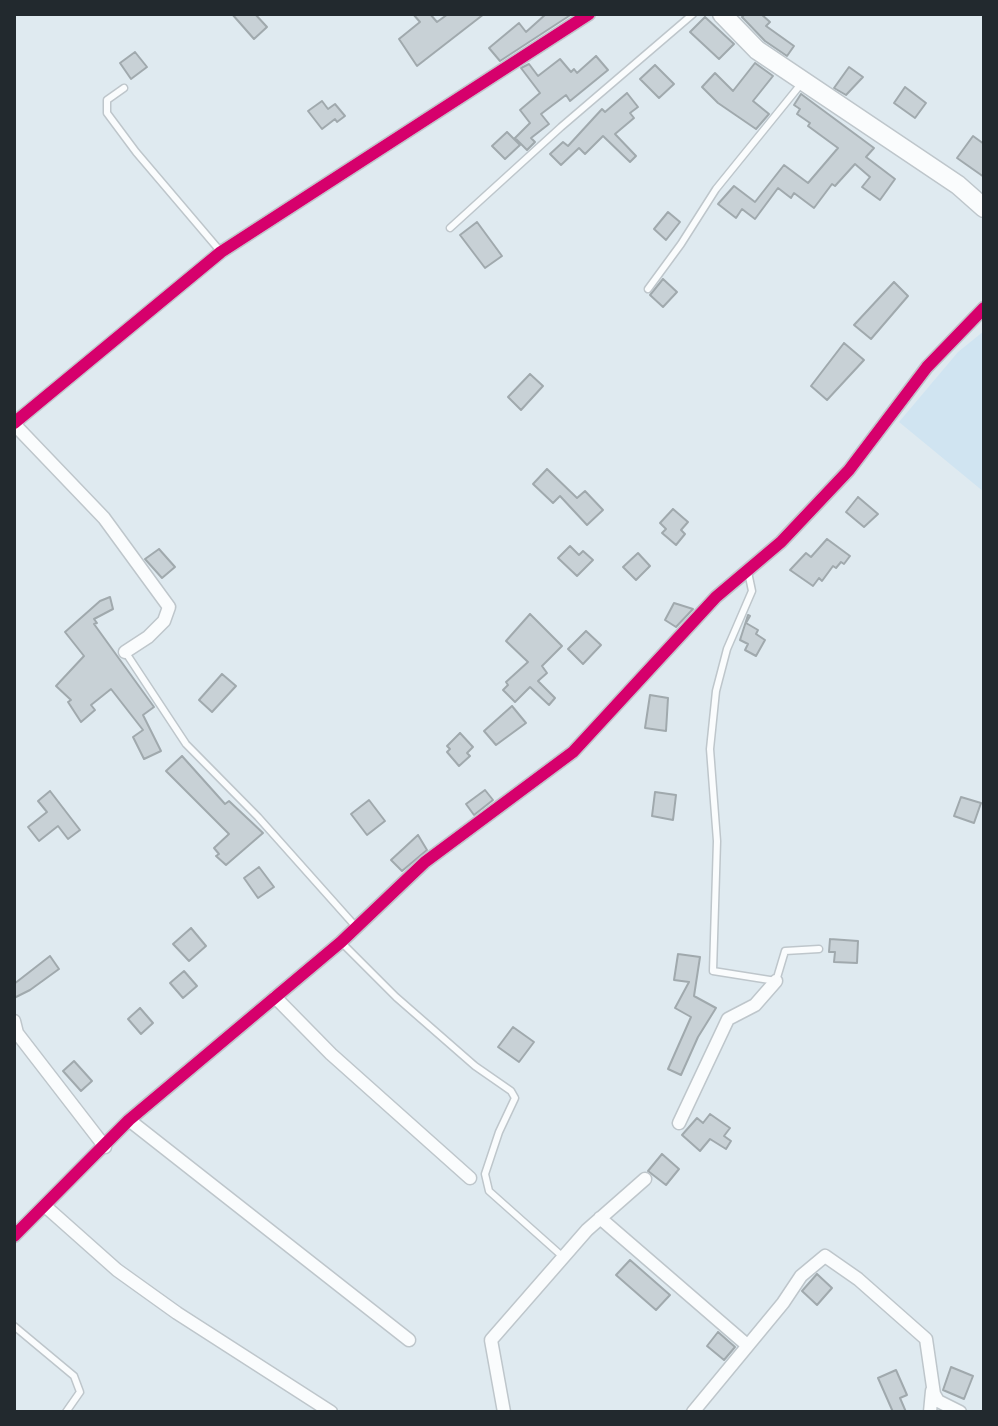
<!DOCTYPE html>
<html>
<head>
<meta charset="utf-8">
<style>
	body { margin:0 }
	#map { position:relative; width:998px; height:1426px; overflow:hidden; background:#dfeaf0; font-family:Figtree,sans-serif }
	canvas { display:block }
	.frame { position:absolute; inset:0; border:16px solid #22292e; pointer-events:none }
</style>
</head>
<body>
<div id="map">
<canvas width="998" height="1426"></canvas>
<div class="frame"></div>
</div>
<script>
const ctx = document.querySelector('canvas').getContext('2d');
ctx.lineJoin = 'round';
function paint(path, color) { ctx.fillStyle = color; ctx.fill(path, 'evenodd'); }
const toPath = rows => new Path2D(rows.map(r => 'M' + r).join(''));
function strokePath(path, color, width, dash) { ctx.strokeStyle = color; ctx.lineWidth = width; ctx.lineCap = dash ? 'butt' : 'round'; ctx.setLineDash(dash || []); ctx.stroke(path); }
const built = toPath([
	[984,331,984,492,899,422,958,352]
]);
const building = toPath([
	[232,14,255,14,267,27,254,39,232,14],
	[413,14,430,14,437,22,448,14,484,14,417,66,399,39,420,22,413,14],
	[546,14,572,14,500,61,489,48,519,23,526,32,546,14],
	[745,14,761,14,770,22,766,26,794,46,787,56,765,41,742,17,745,14],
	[705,17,734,44,719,59,690,32,705,17],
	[135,52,147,67,131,79,120,63,135,52],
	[596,56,608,70,570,101,566,95,541,114,549,124,531,138,535,142,527,150,515,138,530,123,520,110,540,93,521,68,529,64,538,76,560,59,571,72,574,69,577,73,596,56],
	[755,63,773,76,753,101,769,114,756,129,718,103,702,87,715,73,733,91,755,63],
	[655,65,674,84,659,98,640,79,655,65],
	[849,67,863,77,846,95,834,88,849,67],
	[905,87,926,103,915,118,894,103,905,87],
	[627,93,638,107,630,113,634,118,615,134,636,156,630,162,603,136,585,154,579,148,561,165,550,154,563,142,568,146,602,109,605,112,627,93],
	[801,94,874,148,866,157,895,179,880,200,862,187,870,177,855,164,835,186,832,184,814,208,794,193,791,198,778,188,755,219,742,209,736,218,718,204,734,186,755,202,784,165,808,183,838,148,808,126,810,123,797,114,800,109,794,105,801,94],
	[322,101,328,109,335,104,345,116,337,122,335,119,322,129,308,111,322,101],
	[507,132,520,145,505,159,492,146,507,132],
	[973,136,984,144,984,177,957,158,973,136],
	[668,212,680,222,666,240,654,229,668,212],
	[477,222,502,256,485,268,460,235,477,222],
	[663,279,677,292,663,307,650,295,663,279],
	[894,282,908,296,871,339,854,325,894,282],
	[844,343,864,360,827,400,811,386,844,343],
	[530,374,543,386,521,410,508,397,530,374],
	[547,469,577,498,585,491,603,510,587,525,560,496,553,503,533,484,547,469],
	[858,497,878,514,864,527,846,512,858,497],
	[673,509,688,522,681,530,685,534,676,545,662,533,666,529,660,523,673,509],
	[827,539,850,556,844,564,841,562,836,568,833,566,822,581,819,578,813,586,790,570,806,553,811,557,827,539],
	[570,546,579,555,583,551,593,560,577,576,558,558,570,546],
	[159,549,175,567,162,578,145,559,159,549],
	[638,553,650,566,636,580,623,567,638,553],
	[110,597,113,609,94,619,97,623,94,624,154,707,143,715,161,751,144,759,133,737,143,730,111,689,91,705,95,710,81,722,68,702,71,700,56,686,84,656,65,632,100,601,110,597],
	[674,603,693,609,676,627,665,620,674,603],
	[530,614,562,646,542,666,547,673,538,681,555,698,549,705,530,687,515,702,503,690,508,685,506,682,528,662,506,641,530,614],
	[748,615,750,616,746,623,758,630,756,634,765,640,756,656,745,650,748,644,740,640,748,615],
	[586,631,601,645,583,664,568,649,586,631],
	[222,674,236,686,212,712,199,700,222,674],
	[650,695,668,698,666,731,645,728,650,695],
	[512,706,526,723,496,745,484,731,512,706],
	[460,733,473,747,467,753,470,756,459,766,447,752,450,749,447,746,460,733],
	[182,756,225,804,229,801,263,833,226,865,216,856,219,854,214,848,229,834,166,771,182,756],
	[485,790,493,800,474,815,466,804,485,790],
	[50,791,80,830,68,839,58,826,39,841,28,827,47,812,38,801,50,791],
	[655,792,676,795,673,820,652,816,655,792],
	[961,797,981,803,974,823,954,816,961,797],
	[369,800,385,821,367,835,351,814,369,800],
	[418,835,427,850,402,871,391,860,418,835],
	[259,867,274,887,258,898,244,878,259,867],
	[191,928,206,946,189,961,173,944,191,928],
	[830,939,858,941,857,963,834,962,835,952,829,952,830,939],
	[678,954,700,957,694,996,716,1008,698,1037,681,1075,668,1069,691,1017,675,1008,689,982,674,980,678,954],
	[50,956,59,969,30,990,14,998,14,984,50,956],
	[184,971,197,986,183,998,170,983,184,971],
	[140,1008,153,1023,141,1034,128,1019,140,1008],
	[513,1027,534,1042,519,1062,498,1047,513,1027],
	[74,1061,92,1081,81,1091,63,1071,74,1061],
	[710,1114,730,1128,724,1136,731,1141,726,1149,710,1139,700,1151,682,1135,697,1118,703,1123,710,1114],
	[662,1154,679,1169,666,1185,648,1171,662,1154],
	[630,1260,670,1295,656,1310,616,1275,630,1260],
	[817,1274,832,1288,817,1305,802,1291,817,1274],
	[718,1332,735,1347,724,1360,707,1346,718,1332],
	[951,1367,973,1376,964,1399,943,1390,951,1367],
	[896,1370,907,1395,900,1398,906,1412,893,1412,878,1378,896,1370]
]);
const lane = toPath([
	[124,88,107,100,107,113,136,152,221,252],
	[450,228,561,127,693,14],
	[648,289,681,244,716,189,801,84],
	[748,572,752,591,727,649,716,691,710,749,717,841,713,971,776,981,785,951,819,949],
	[126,653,186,744,258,817,357,928],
	[341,942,396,997,475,1066,511,1091,515,1098,499,1132,485,1174,489,1191,562,1256],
	[14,1326,74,1376,80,1392,66,1412]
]);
const street = toPath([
	[14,423,221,252,589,14],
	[14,424,104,518,169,607,164,621,148,637,125,652],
	[275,997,331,1054,470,1178],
	[14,1021,17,1033,105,1147],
	[129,1120,409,1340],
	[679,1123,728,1019,755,1005,776,981],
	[45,1206,117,1270,177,1313,331,1412],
	[600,1218,747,1345],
	[14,1236,129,1120,341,942,425,862,573,752,716,597,781,542,849,470,927,367,984,308],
	[504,1412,491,1340,587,1230,645,1179],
	[693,1412,783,1303,801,1276,825,1256,858,1279,926,1339,934,1394,938,1401,960,1412],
	[930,1412,932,1391]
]);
const secondary = toPath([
	[722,14,757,50,958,185,984,208]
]);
const cycleway = toPath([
	[14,423,221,252,589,14],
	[14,1236,129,1120,341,942,425,862,573,752,716,597,781,542,849,470,927,367,984,308]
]);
paint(built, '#d0e4f1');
paint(building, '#c8d1d6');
strokePath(building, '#a0a9ad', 2);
strokePath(lane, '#bec6cb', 9);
strokePath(street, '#bec6cb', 15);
strokePath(secondary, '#bec6cb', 21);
strokePath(lane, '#fafcfd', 6);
strokePath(street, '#fafcfd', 12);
strokePath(secondary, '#fafcfd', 18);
strokePath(cycleway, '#d6006c', 12);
</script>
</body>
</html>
